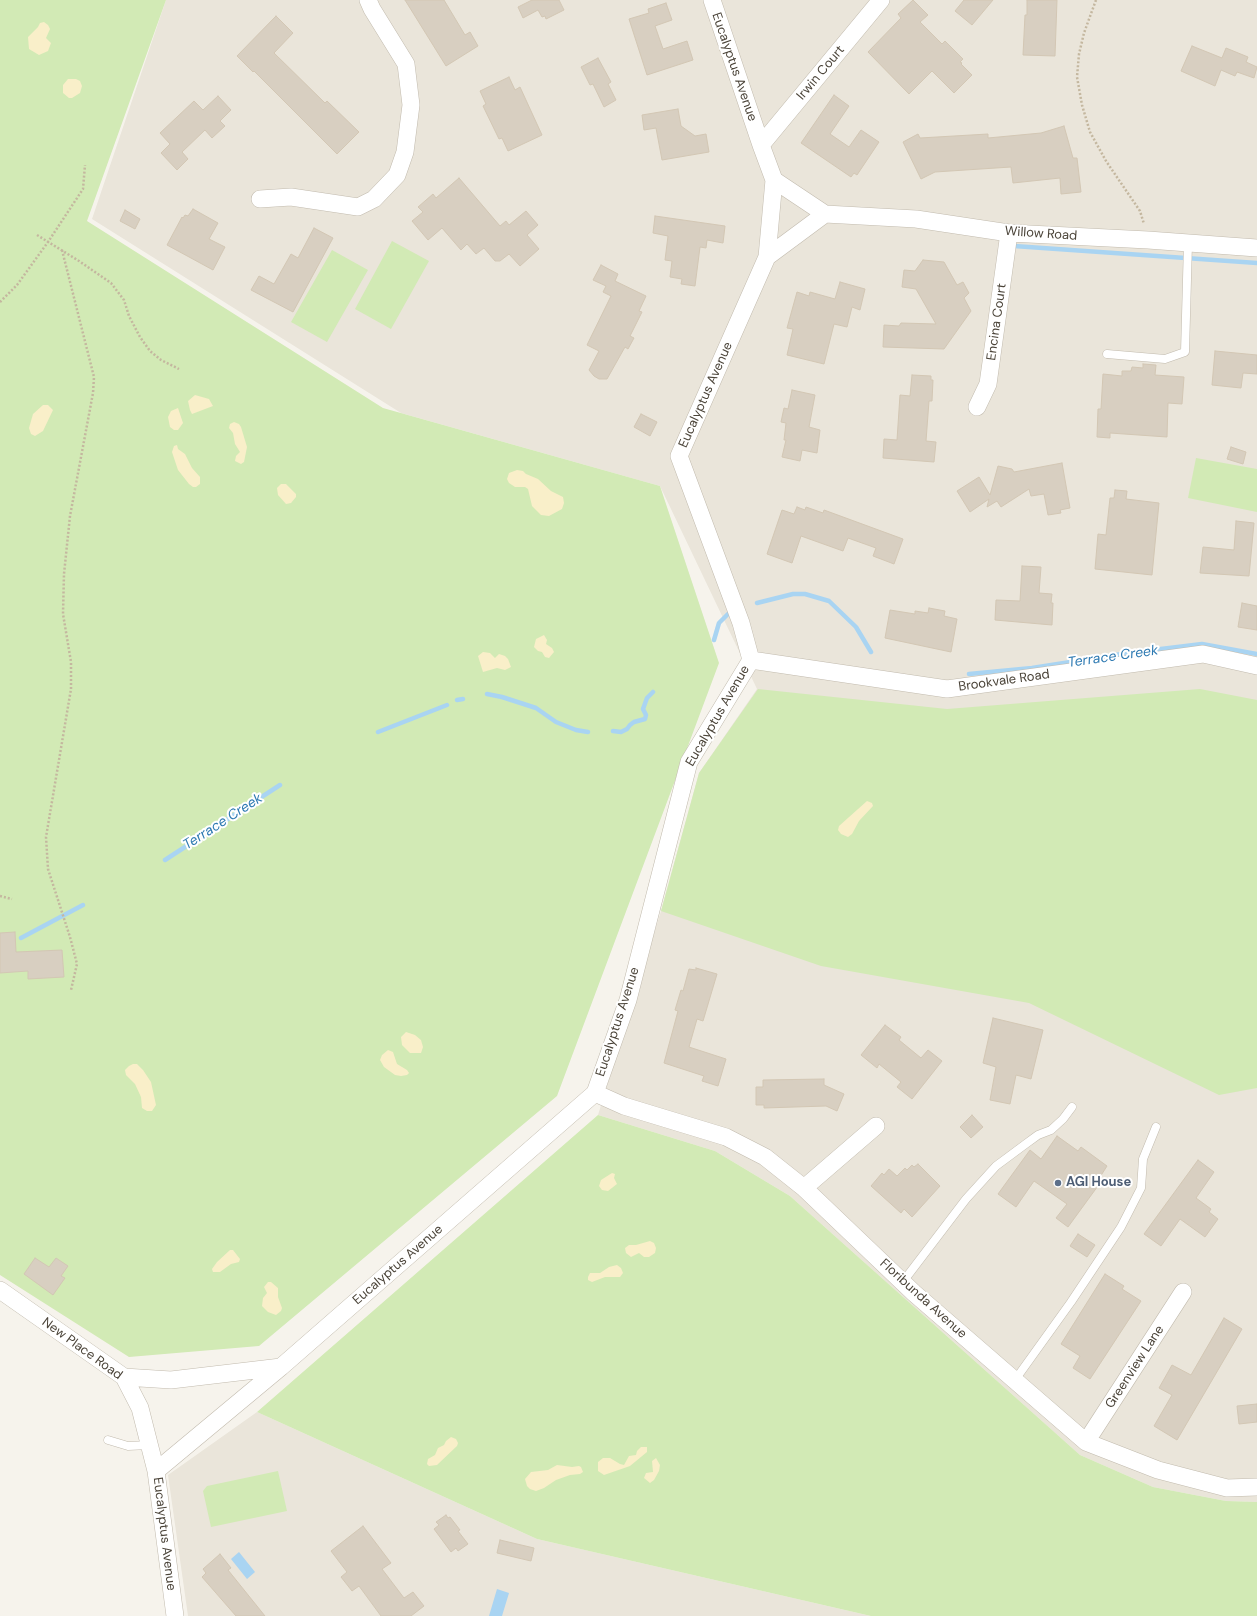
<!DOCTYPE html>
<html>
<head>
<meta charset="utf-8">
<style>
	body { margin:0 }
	canvas { display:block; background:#f6f3ec }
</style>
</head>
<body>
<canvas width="1257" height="1616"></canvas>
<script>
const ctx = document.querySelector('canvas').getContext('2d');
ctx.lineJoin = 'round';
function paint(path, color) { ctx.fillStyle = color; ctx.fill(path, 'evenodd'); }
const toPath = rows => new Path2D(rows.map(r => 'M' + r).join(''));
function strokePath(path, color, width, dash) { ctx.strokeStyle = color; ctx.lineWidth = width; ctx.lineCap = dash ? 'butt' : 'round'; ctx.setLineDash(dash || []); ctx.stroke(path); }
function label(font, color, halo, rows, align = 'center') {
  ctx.font = font + ' "DM Sans",sans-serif'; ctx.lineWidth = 4; ctx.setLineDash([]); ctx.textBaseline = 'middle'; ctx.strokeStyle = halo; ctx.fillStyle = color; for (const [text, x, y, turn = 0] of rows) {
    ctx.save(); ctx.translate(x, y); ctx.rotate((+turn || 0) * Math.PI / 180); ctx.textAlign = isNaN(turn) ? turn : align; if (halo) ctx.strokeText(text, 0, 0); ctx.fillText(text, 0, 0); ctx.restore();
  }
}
const residential = toPath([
	[166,0,1257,0,1257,1502,1226,1501,1153,1487,1080,1455,790,1196,715,1151,598,1115,661,911,699,773,757,689,660,486,401,413,92,219],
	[257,1412,537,1539,871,1616,188,1616,168,1475]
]);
const green = toPath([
	[0,0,166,0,87,221,383,408,660,486,719,663,557,1096,259,1346,129,1357,0,1275],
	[392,241,429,261,391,329,355,309],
	[332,250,368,270,327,342,291,322],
	[1196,458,1257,469,1257,512,1188,498],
	[758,689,947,709,1200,689,1257,700,1257,1088,1219,1095,1029,1003,821,966,661,911,699,773],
	[598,1115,715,1151,790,1196,1080,1455,1153,1487,1226,1501,1257,1502,1257,1616,871,1616,537,1539,257,1412],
	[278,1471,287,1511,211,1527,203,1491,207,1486]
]);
const sand = toPath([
	[44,22,48,25,50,29,46,38,51,43,48,51,39,55,29,49,28,37,38,27,40,23],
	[68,79,76,79,80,81,82,86,80,93,72,98,69,98,63,93,63,85],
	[195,395,209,399,213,406,192,414,190,410,188,401],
	[43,405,48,405,53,410,43,431,35,436,31,434,29,428,33,414],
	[178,408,183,423,178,430,174,430,170,427,168,417,171,411],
	[234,422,239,424,241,427,247,447,244,462,241,464,235,461,236,456,240,452,235,444,233,433,229,428,230,424],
	[177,445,178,449,185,454,192,468,200,477,200,484,196,487,193,487,189,484,178,470,172,452,174,446],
	[517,470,523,471,526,474,538,479,551,491,563,497,564,503,562,509,549,516,541,515,532,506,528,489,525,487,515,487,509,483,507,479,509,473],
	[281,484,286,484,296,494,296,497,291,503,286,504,278,495,277,488],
	[544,635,547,640,546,644,552,648,554,652,549,658,545,657,542,652,538,651,534,647,536,639],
	[483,652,490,653,495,658,499,654,505,656,508,659,511,667,505,670,497,668,483,672,478,656],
	[867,801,872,803,873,806,859,821,852,834,848,837,841,834,838,830,839,826],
	[406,1032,415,1035,421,1040,423,1047,421,1053,410,1053,402,1045,401,1037],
	[388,1050,393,1052,397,1064,407,1070,409,1073,407,1075,401,1076,395,1075,384,1067,380,1060,382,1055],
	[133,1064,137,1064,143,1070,151,1082,156,1105,152,1111,147,1111,142,1108,141,1097,135,1084,126,1075,125,1070,129,1066],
	[612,1173,615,1174,614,1178,617,1184,608,1191,602,1190,599,1186,601,1180],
	[650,1241,654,1243,656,1248,655,1253,649,1257,644,1257,639,1253,631,1257,626,1253,625,1248,629,1245,636,1245],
	[230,1250,233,1250,240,1259,239,1262,231,1264,220,1272,213,1272,212,1269,217,1262],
	[617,1265,621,1268,623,1273,620,1277,605,1277,592,1282,588,1280,588,1277,590,1273,600,1273,609,1267],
	[268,1282,271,1282,278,1288,278,1297,282,1308,281,1311,276,1315,268,1312,262,1306,263,1298,267,1293,264,1287],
	[451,1437,456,1439,458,1443,457,1446,437,1465,429,1466,427,1464,428,1459,435,1455,438,1448,444,1445,446,1441],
	[641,1447,647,1447,647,1452,630,1466,604,1475,598,1471,598,1462,603,1458,610,1458,620,1464,624,1465,629,1456,636,1455,637,1451],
	[656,1458,660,1465,659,1471,654,1480,650,1483,644,1478,646,1473,653,1472,652,1461],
	[557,1465,572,1467,579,1466,581,1467,583,1472,580,1474,570,1475,556,1480,544,1488,536,1491,530,1489,527,1486,525,1479,531,1472,548,1470]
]);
const water = toPath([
	[239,1552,255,1572,247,1579,231,1559],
	[497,1589,509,1593,502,1616,489,1616]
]);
const stream = toPath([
	[1014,246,1257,263],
	[757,603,793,594,805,594,829,601,856,627,871,652],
	[714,640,719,623,730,612],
	[969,674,1032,668,1128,653,1202,644,1257,654],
	[487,694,502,697,536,708,556,722,576,730,588,732],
	[457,700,463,699],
	[613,731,621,732,627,729,630,725,634,722,645,719,646,715,643,709,647,698,653,692],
	[378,732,447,705],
	[165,860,280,785],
	[21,938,83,905]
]);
const building = toPath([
	[405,0,444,0,465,35,470,32,478,46,446,66,405,0],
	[532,0,559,0,564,10,546,19,545,16,542,17,538,10,523,18,518,7,532,0],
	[913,0,928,15,920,22,942,44,945,41,963,59,960,62,962,63,961,64,972,75,954,93,932,71,909,94,868,52,901,18,898,14,913,0],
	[964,0,993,0,972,25,955,11,964,0],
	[1027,0,1057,0,1055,56,1023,55,1025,15,1027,15,1027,0],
	[666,3,672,20,655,26,663,49,687,41,693,60,647,75,629,19,649,13,648,9,666,3],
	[276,16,293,33,274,53,325,103,327,101,359,132,337,154,254,71,253,72,237,56,276,16],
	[1192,46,1222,58,1226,48,1248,57,1246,62,1257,67,1254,78,1237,72,1235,76,1221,70,1215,86,1181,71,1192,46],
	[598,58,611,82,608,84,616,100,604,107,593,84,590,85,581,67,598,58],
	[509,77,515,90,520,87,542,135,508,151,502,138,499,139,483,106,486,104,480,91,509,77],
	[834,95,849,106,830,134,849,147,861,130,879,142,857,175,854,173,851,177,801,143,834,95],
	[218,96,231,110,220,121,225,126,212,138,205,130,182,152,188,159,177,170,161,153,170,144,160,133,194,101,203,110,218,96],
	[678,109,681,126,695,136,706,134,709,152,662,160,656,128,644,130,642,115,678,109],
	[1064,126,1073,158,1077,158,1081,192,1061,194,1060,178,1013,183,1011,167,935,172,921,179,903,142,918,134,920,138,988,134,988,138,1041,133,1064,126],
	[459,178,500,226,506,221,509,225,526,211,538,225,527,235,539,249,520,266,509,254,500,261,495,261,484,248,476,254,467,244,461,250,442,228,428,240,412,221,423,212,418,207,433,194,436,198,459,178],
	[193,209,218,223,209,239,225,247,213,270,167,245,182,217,183,218,185,215,188,216,193,209],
	[125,210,140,219,135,229,120,221,125,210],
	[655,216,725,226,723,243,707,240,706,248,700,247,695,286,681,284,682,279,670,277,672,261,665,260,668,236,653,233,655,216],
	[314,228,333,238,293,312,251,290,259,276,274,284,291,254,298,258,314,228],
	[923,260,944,262,957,285,963,282,969,293,964,298,971,311,944,349,883,347,884,325,899,326,901,323,936,324,916,289,902,287,904,270,915,271,923,260],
	[601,265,618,274,615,281,646,296,639,311,642,312,630,336,634,338,628,349,625,347,607,379,599,379,594,376,589,370,599,351,587,345,611,296,603,292,606,286,593,280,601,265],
	[840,282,865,289,860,310,852,307,847,327,834,324,824,364,787,355,793,329,787,328,797,292,809,296,810,292,835,299,840,282],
	[1215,351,1257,355,1257,374,1243,373,1241,388,1212,385,1215,351],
	[1143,364,1156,365,1155,375,1184,377,1182,404,1168,403,1167,437,1110,433,1110,438,1097,437,1098,409,1101,409,1103,374,1122,376,1122,371,1131,371,1132,367,1143,368,1143,364],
	[912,375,931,376,931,380,933,380,932,401,929,401,926,441,936,442,934,462,883,458,884,439,897,440,900,395,910,396,912,375],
	[792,390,815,395,809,427,820,430,817,453,802,450,800,461,782,457,786,440,784,440,786,423,781,422,784,408,788,409,792,390],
	[641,414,657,422,650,436,634,427,641,414],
	[1231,447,1246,452,1243,464,1227,459,1231,447],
	[1062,463,1070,508,1060,510,1061,513,1048,515,1044,494,1031,496,1029,489,1001,507,997,501,987,507,989,499,970,512,957,491,979,477,990,495,998,466,1012,469,1014,472,1062,463],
	[1115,490,1127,491,1126,499,1159,503,1152,575,1095,569,1098,534,1106,535,1110,498,1114,498,1115,490],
	[797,507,805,510,806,507,823,513,824,510,903,539,894,564,873,556,876,548,848,538,843,551,801,536,792,563,767,554,782,510,794,514,797,507],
	[1236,521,1254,523,1249,576,1200,573,1203,547,1234,550,1236,521],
	[1022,566,1041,567,1039,593,1052,594,1051,603,1053,603,1052,625,995,620,996,600,1020,601,1022,566],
	[1242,603,1257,606,1257,630,1238,627,1242,603],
	[929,608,945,611,944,616,957,619,951,652,885,638,890,610,915,614,915,611,928,613,929,608],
	[15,932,16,952,62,950,64,977,28,979,28,971,0,973,0,933,15,932],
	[696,968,717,974,703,1021,697,1019,689,1047,726,1059,718,1086,702,1081,704,1076,664,1063,678,1011,675,1010,681,990,683,991,689,969,696,970,696,968],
	[993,1018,1043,1030,1031,1079,1016,1075,1010,1104,990,1100,996,1067,983,1063,993,1018],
	[885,1025,901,1037,899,1040,921,1058,928,1050,942,1061,912,1099,897,1087,901,1082,879,1064,877,1068,861,1055,885,1025],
	[824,1079,824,1085,844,1094,837,1111,826,1106,764,1108,764,1105,756,1105,756,1087,763,1087,763,1080,824,1079],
	[972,1115,983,1127,971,1138,960,1127,972,1115],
	[1057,1136,1078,1151,1081,1147,1107,1166,1100,1177,1103,1179,1068,1227,1056,1218,1067,1204,1034,1181,1016,1207,998,1194,1030,1150,1041,1159,1057,1136],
	[1198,1160,1214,1172,1196,1198,1211,1209,1209,1212,1218,1219,1205,1237,1180,1219,1161,1246,1144,1234,1198,1160],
	[918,1164,940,1186,912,1217,904,1209,901,1213,871,1186,882,1173,884,1175,889,1169,897,1176,905,1168,907,1170,912,1165,914,1167,918,1164],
	[1078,1234,1095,1245,1087,1257,1070,1246,1078,1234],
	[35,1258,49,1267,56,1258,68,1266,61,1276,65,1278,53,1295,24,1274,35,1258],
	[1105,1274,1124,1286,1122,1289,1141,1301,1090,1379,1073,1368,1080,1356,1061,1344,1105,1274],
	[1224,1318,1242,1329,1177,1440,1154,1426,1172,1395,1159,1388,1172,1365,1191,1375,1224,1318],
	[1257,1404,1257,1422,1239,1424,1237,1406,1257,1404],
	[446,1515,448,1518,450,1517,460,1530,458,1531,468,1544,458,1551,456,1548,451,1552,434,1529,439,1525,436,1522,446,1515],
	[363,1526,391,1563,382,1569,404,1598,413,1592,424,1606,411,1616,381,1616,359,1586,352,1591,341,1577,347,1572,331,1551,363,1526],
	[500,1540,534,1548,531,1561,497,1553,500,1540],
	[220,1554,231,1568,228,1570,265,1616,236,1616,202,1577,206,1573,203,1569,220,1554]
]);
const path = toPath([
	[1096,0,1084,33,1079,54,1077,77,1082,105,1090,132,1106,161,1140,211,1144,224],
	[37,235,79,261,111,283,124,300,129,316,140,337,150,351,161,360,179,369],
	[62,250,94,377,93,393,70,516,64,574,63,614,71,662,71,689,46,837,48,869,70,937,77,964,71,990],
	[0,302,17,285,48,242,83,189,85,165],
	[0,896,12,899]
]);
const lane = toPath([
	[1107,354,1165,359,1185,352,1188,243],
	[902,1283,966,1199,996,1166,1027,1143,1038,1135,1051,1130,1063,1119,1072,1107],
	[1015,1380,1071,1302,1121,1227,1141,1188,1143,1159,1156,1127],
	[108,1440,128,1446,149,1445]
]);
const street = toPath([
	[761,145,881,0],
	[774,180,825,214,916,219,1009,233,1148,240,1257,248],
	[260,199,291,197,358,207,374,199,397,175,405,152,411,105,406,64,372,9,368,0],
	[767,257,825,214],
	[977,407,988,384,1009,233],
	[751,660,947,689,1203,654,1257,666],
	[595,1093,624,1106,726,1137,765,1157,804,1188,914,1293,1086,1442,1158,1470,1227,1488,1257,1487],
	[804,1188,876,1126],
	[0,1290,124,1377,140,1408,156,1471],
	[124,1377,171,1380,281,1367],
	[1086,1442,1183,1292],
	[175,1616,156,1471,281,1367,595,1093,628,1000,689,762,751,660,741,623,679,456,767,257,774,180,761,145,712,0]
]);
const markers = [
	[1058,1183,4,"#5c6f8a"]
];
const streetNames = [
	["Eucalyptus Avenue",734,67,71],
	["Irwin Court",821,73,-50],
	["Willow Road",1041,234,4],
	["Encina Court",997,322,-82],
	["Eucalyptus Avenue",706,395,-66],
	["Brookvale Road",1004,681,-8],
	["Eucalyptus Avenue",718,716,-60],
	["Eucalyptus Avenue",618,1022,-72],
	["Eucalyptus Avenue",398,1265,-41],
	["Floribunda Avenue",923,1299,42],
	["New Place Road",82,1349,36],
	["Greenview Lane",1135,1367,-57],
	["Eucalyptus Avenue",164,1534,83]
];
const serviceNames = [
	["AGI House",1066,1183]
];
const waterNames = [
	["Terrace Creek",1113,657,-8],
	["Terrace Creek",223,822,-33]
];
paint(residential, '#eae5da');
paint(green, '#d2eab5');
paint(sand, '#f9efc9');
paint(water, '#a9d4f2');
strokePath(stream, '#a9d4f2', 4.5);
paint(building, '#d8cfc1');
strokePath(building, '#d3c7b4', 1);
strokePath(lane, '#c2bbae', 9);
strokePath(street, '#c2bbae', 18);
strokePath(path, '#c4b79f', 2.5, [2, 2]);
strokePath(lane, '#fff', 8);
strokePath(street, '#fff', 17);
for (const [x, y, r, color] of markers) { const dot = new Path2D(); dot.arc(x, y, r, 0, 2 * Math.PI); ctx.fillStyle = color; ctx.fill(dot); strokePath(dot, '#fff', 1.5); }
label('13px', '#4b4439', '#fff', streetNames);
label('bold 13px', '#4e5e75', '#fff', serviceNames, 'left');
label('italic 14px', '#2e7ab2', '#fff', waterNames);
</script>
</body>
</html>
